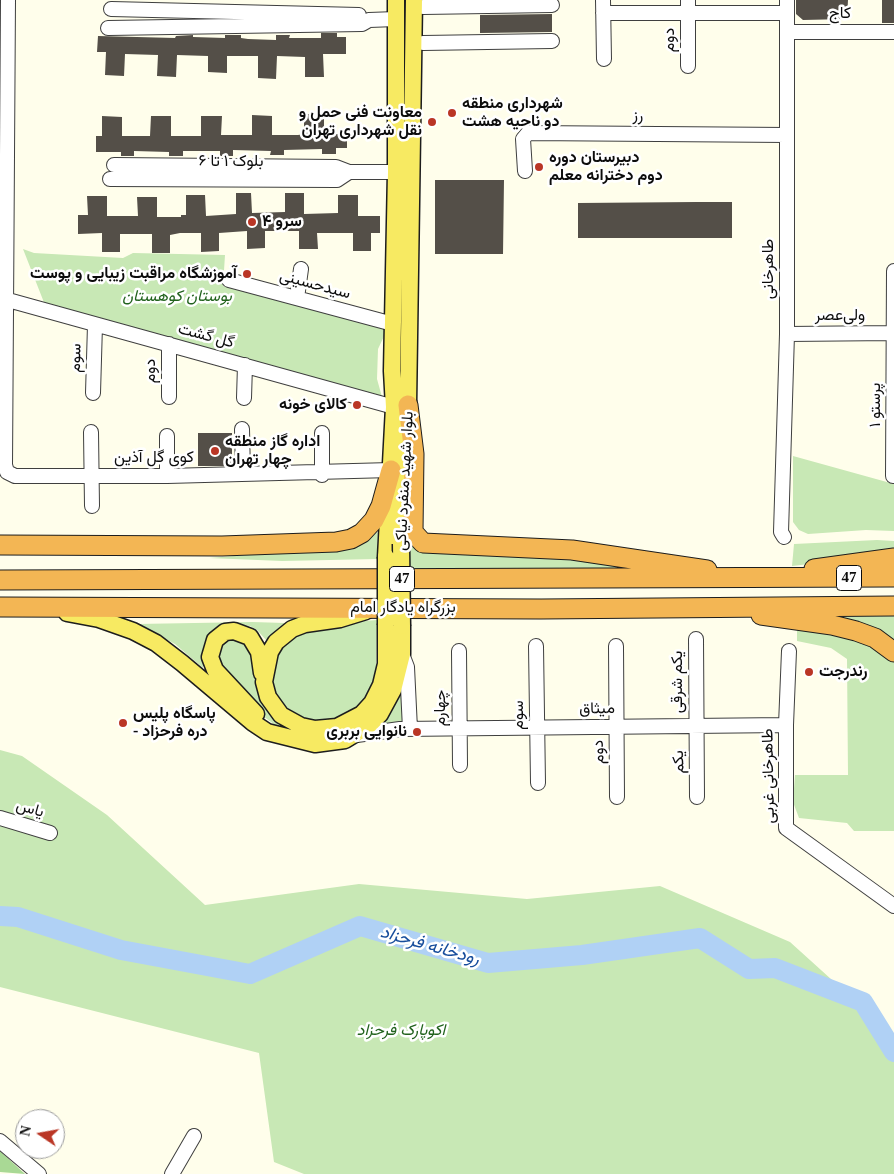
<!DOCTYPE html>
<html>
<head>
<meta charset="utf-8">
<style>
	body { margin:0 }
	#map { position:relative; width:894px; height:1174px; overflow:hidden; background:#fffeeb; font-family:"Times New Roman",serif }
	canvas { display:block }
	.north { position:absolute; left:15px; top:1109px; width:50px; height:50px; box-sizing:border-box; background:#fff; border:1px solid #9e9e9e; border-radius:50%; rotate:282deg; font-size:14px; font-weight:700; line-height:20px; text-align:center; color:#0c0c0c }
	.north::after { content:''; display:block; margin:auto; width:18px; height:22px; background:#ba3625; clip-path:polygon(50% 0,100% 100%,50% 72%,0 100%) }
</style>
</head>
<body>
<div id="map">
<canvas width="894" height="1174"></canvas>
<div class="north">N</div>
</div>
<script>
const ctx = document.querySelector('canvas').getContext('2d');
ctx.lineJoin = 'round';
function paint(path, color) { ctx.fillStyle = color; ctx.fill(path, 'evenodd'); }
const toPath = rows => new Path2D(rows.map(r => 'M' + r).join(''));
function strokePath(path, color, width, dash) { ctx.strokeStyle = color; ctx.lineWidth = width; ctx.lineCap = dash ? 'butt' : 'round'; ctx.setLineDash(dash || []); ctx.stroke(path); }
function label(font, color, halo, rows, align = 'center') {
  ctx.font = font + ' "Times New Roman",Vazirmatn,serif'; ctx.lineWidth = 5; ctx.setLineDash([]); ctx.textBaseline = 'middle'; ctx.strokeStyle = halo; ctx.fillStyle = color; for (const [text, x, y, turn = 0] of rows) {
    ctx.save(); ctx.translate(x, y); ctx.rotate((+turn || 0) * Math.PI / 180); ctx.textAlign = isNaN(turn) ? turn : align; if (halo) ctx.strokeText(text, 0, 0); ctx.fillText(text, 0, 0); ctx.restore();
  }
}
const green = toPath([
	[23,249,34,253,123,258,133,253,225,255,223,286,387,330,378,349,377,379,382,397,45,305],
	[793,456,894,484,894,531,866,530,808,534,799,530,793,522],
	[406,525,411,537,477,550,682,568,405,569],
	[378,532,377,559,282,561,209,558,358,546],
	[877,540,894,541,894,554,792,566,794,544],
	[794,615,894,615,894,641],
	[377,620,376,671,373,686,359,708,332,723,302,721,280,707,270,679,272,658,291,634,340,623],
	[252,622,285,623,267,641,257,630,250,626,231,624,214,630,203,648,203,668,175,644,137,624],
	[797,627,861,642,879,650,894,661,894,831,854,831,847,823,799,818,793,802,795,775,848,775,847,659,831,648,797,641],
	[222,639,247,640,284,723,279,728,263,716,213,659],
	[402,686,402,723,383,724],
	[0,750,22,756,107,815,205,905,359,884,527,899,660,886,790,942,894,1036,894,1174,304,1174,274,1162,259,1053,0,987]
]);
const forest = toPath([
	[0,1151,25,1174,0,1172]
]);
const river = toPath([
	[0,916,18,917,121,950,250,974,360,926,488,963,582,955,700,938,749,969,775,968,863,1002,894,1052]
]);
const building = toPath([
	[796,0,848,0,847,19,803,20,796,14],
	[882,0,894,0,894,23,882,23],
	[552,14,552,32,480,33,480,15],
	[321,33,337,33,337,37,346,37,346,54,323,54,324,77,305,77,305,57,277,56,276,79,258,78,258,56,227,56,227,73,208,72,208,56,177,55,176,77,157,76,158,55,125,54,124,76,105,75,106,52,97,52,98,36,175,38,176,36,193,35,193,37,225,38,225,35,241,35,241,38,248,39,276,40,276,35,290,35,289,38,321,38],
	[304,114,324,114,324,134,347,134,347,148,336,148,336,154,322,154,322,149,284,150,284,155,270,155,271,151,233,150,233,156,220,156,220,151,183,151,183,156,169,156,169,152,134,151,134,156,121,156,121,152,96,152,96,136,102,136,102,116,122,117,122,136,150,136,151,116,171,116,171,136,201,136,201,116,222,116,221,135,252,135,252,115,272,116,272,135,298,135,304,134],
	[435,180,504,180,503,254,435,254],
	[236,193,251,193,252,213,285,212,285,193,304,193,304,214,338,213,338,195,358,195,358,216,380,216,380,233,371,233,371,251,353,251,353,233,317,233,318,249,299,249,299,231,265,231,265,248,247,249,247,231,219,233,219,251,201,252,201,233,180,233,170,235,170,253,152,253,152,234,120,234,120,252,102,252,102,233,78,234,78,215,88,215,87,196,107,196,107,216,138,216,137,197,157,197,157,217,181,217,181,215,186,215,186,195,205,195,206,216,236,214],
	[696,202,732,202,732,238,578,238,578,203],
	[198,433,232,433,232,466,198,466]
]);
const minor = toPath([
	[8,0,5,465,7,472,15,476,167,476,391,470],
	[603,0,604,59],
	[688,0,688,66],
	[423,7,552,5],
	[111,9,359,15],
	[603,13,787,13],
	[108,28,362,24,369,20,396,19],
	[787,32,894,32],
	[423,43,552,41],
	[114,165,336,167,349,172,396,172],
	[525,171,523,139,528,133,787,135],
	[110,179,337,180,349,172],
	[229,280,393,324],
	[297,298,301,269],
	[8,300,394,407],
	[787,334,894,333],
	[93,393,95,325],
	[169,397,169,344],
	[244,398,245,365],
	[242,429,243,474],
	[91,432,92,506],
	[322,433,322,475],
	[167,436,167,476],
	[893,476,894,271],
	[784,537,781,532,787,334,787,0],
	[696,639,697,797],
	[536,646,538,783],
	[616,646,617,797],
	[459,651,460,765],
	[789,651,786,725,786,828,894,906],
	[402,654,407,667,410,729],
	[357,735,400,729,786,725],
	[0,818,50,833],
	[0,1141,39,1174],
	[172,1174,194,1136]
]);
const major = toPath([
	[401,544,408,405,414,0],
	[386,557,394,407,392,371,396,172,396,0],
	[366,611,340,619,305,624,292,629,276,642,270,652,264,682,268,697,281,715,301,726,315,729,337,727,362,714,372,703,381,685,386,664,386,625],
	[67,613,99,619,133,631,156,643,182,663,252,722,267,732,315,744,345,740,368,726,380,714,393,690,402,654,402,626],
	[256,714,215,670,210,657,215,640,225,632,234,631,250,637,259,652,262,673]
]);
const highway = toPath([
	[408,405,414,454,413,532,423,543,572,550,707,570],
	[0,545,222,546,336,542,351,539,362,533,374,520,381,506,391,470],
	[814,569,894,558],
	[0,580,894,577],
	[0,607,541,609,894,606],
	[761,615,832,625,856,631,875,638,894,652]
]);
const majorBridge = toPath([
	[401,544,402,626],
	[386,625,386,557]
]);
const markers = [
	[452,113,5,"#ba3625"],
	[432,122,5,"#ba3625"],
	[539,167,5,"#ba3625"],
	[252,222,5,"#ba3625"],
	[247,274,5,"#ba3625"],
	[357,405,5,"#ba3625"],
	[215,451,5,"#ba3625"],
	[809,672,5,"#ba3625"],
	[123,723,5,"#ba3625"],
	[417,732,5,"#ba3625"]
];
const shields = [
	[849,578,25],
	[402,579,25]
];
const shieldNames = [
	["47",849,578],
	["47",402,579]
];
const streetNames = [
	["کاج",840,14],
	["دوم",670,40,-90],
	["رز",638,116,1],
	["بلوک ۱ تا ۶",231,162],
	["طاهرخانی",769,269,-90],
	["سیدحسینی",315,285,15],
	["ولی‌عصر",840,316],
	["گل گشت",206,336,15],
	["سوم",76,358,-88],
	["دوم",151,371,-90],
	["پرستو ۱",876,405,-90],
	["کوی گل آذین",154,458],
	["بلوار شهید منفرد نیاکی",405,481,-87],
	["بزرگراه یادگار امام",403,608],
	["یکم شرقی",678,682,-90],
	["چهارم",441,708,-90],
	["میثاق",597,709,-1],
	["سوم",519,715,-90],
	["دوم",599,752,-91],
	["یکم",679,762,-91],
	["طاهرخانی غربی",769,776,-91],
	["یاس",30,809,16]
];
const poiNames = [
	["شهرداری منطقه",462,104],
	["دو ناحیه هشت",462,122],
	["معاونت فنی حمل و",422,113,"right"],
	["نقل شهرداری تهران",422,131,"right"],
	["دبیرستان دوره",549,158],
	["دوم دخترانه معلم",549,176],
	["سرو ۴",262,222],
	["آموزشگاه مراقبت زیبایی و پوست",237,274,"right"],
	["کالای خونه",347,405,"right"],
	["اداره گاز منطقه",225,442],
	["چهار تهران",225,460],
	["رندرجت",819,672],
	["پاسگاه پلیس",133,714],
	["- دره فرحزاد",133,732],
	["نانوایی بربری",407,732,"right"]
];
const parkNames = [
	["بوستان کوهستان",177,297],
	["اکوپارک فرحزاد",401,1031]
];
const waterNames = [
	["رودخانه فرحزاد",430,946,16]
];
paint(green, '#c8e8b5');
paint(forest, '#a9d995');
strokePath(river, '#b0d1f5', 20);
paint(building, '#544f48');
strokePath(minor, '#3f3f3f', 16);
strokePath(major, '#1d1d1d', 19);
strokePath(highway, '#1d1d1d', 21);
strokePath(minor, '#fff', 14);
strokePath(major, '#f7ea62', 16);
strokePath(highway, '#f3b654', 19);
strokePath(majorBridge, '#1d1d1d', 19, []);
strokePath(majorBridge, '#f7ea62', 16);
for (const [x, y, r, color] of markers) { const dot = new Path2D(); dot.arc(x, y, r, 0, 2 * Math.PI); ctx.fillStyle = color; ctx.fill(dot); strokePath(dot, '#fff', 2); }
for (const [x, y, w] of shields) { const box = new Path2D(); box.roundRect(x - w / 2, y - 12.5, w, 25, 4); ctx.fillStyle = '#fff'; ctx.fill(box); strokePath(box, '#0c0c0c', 1); }
label('bold 15px', '#0c0c0c', null, shieldNames);
label('16px', '#0c0c0c', '#fff', streetNames);
label('bold 16px', '#0c0c0c', '#fff', poiNames, 'left');
label('italic 16px', '#21621d', '#fff', parkNames);
label('italic 18px', '#174d9c', '#fff', waterNames);
</script>
</body>
</html>
